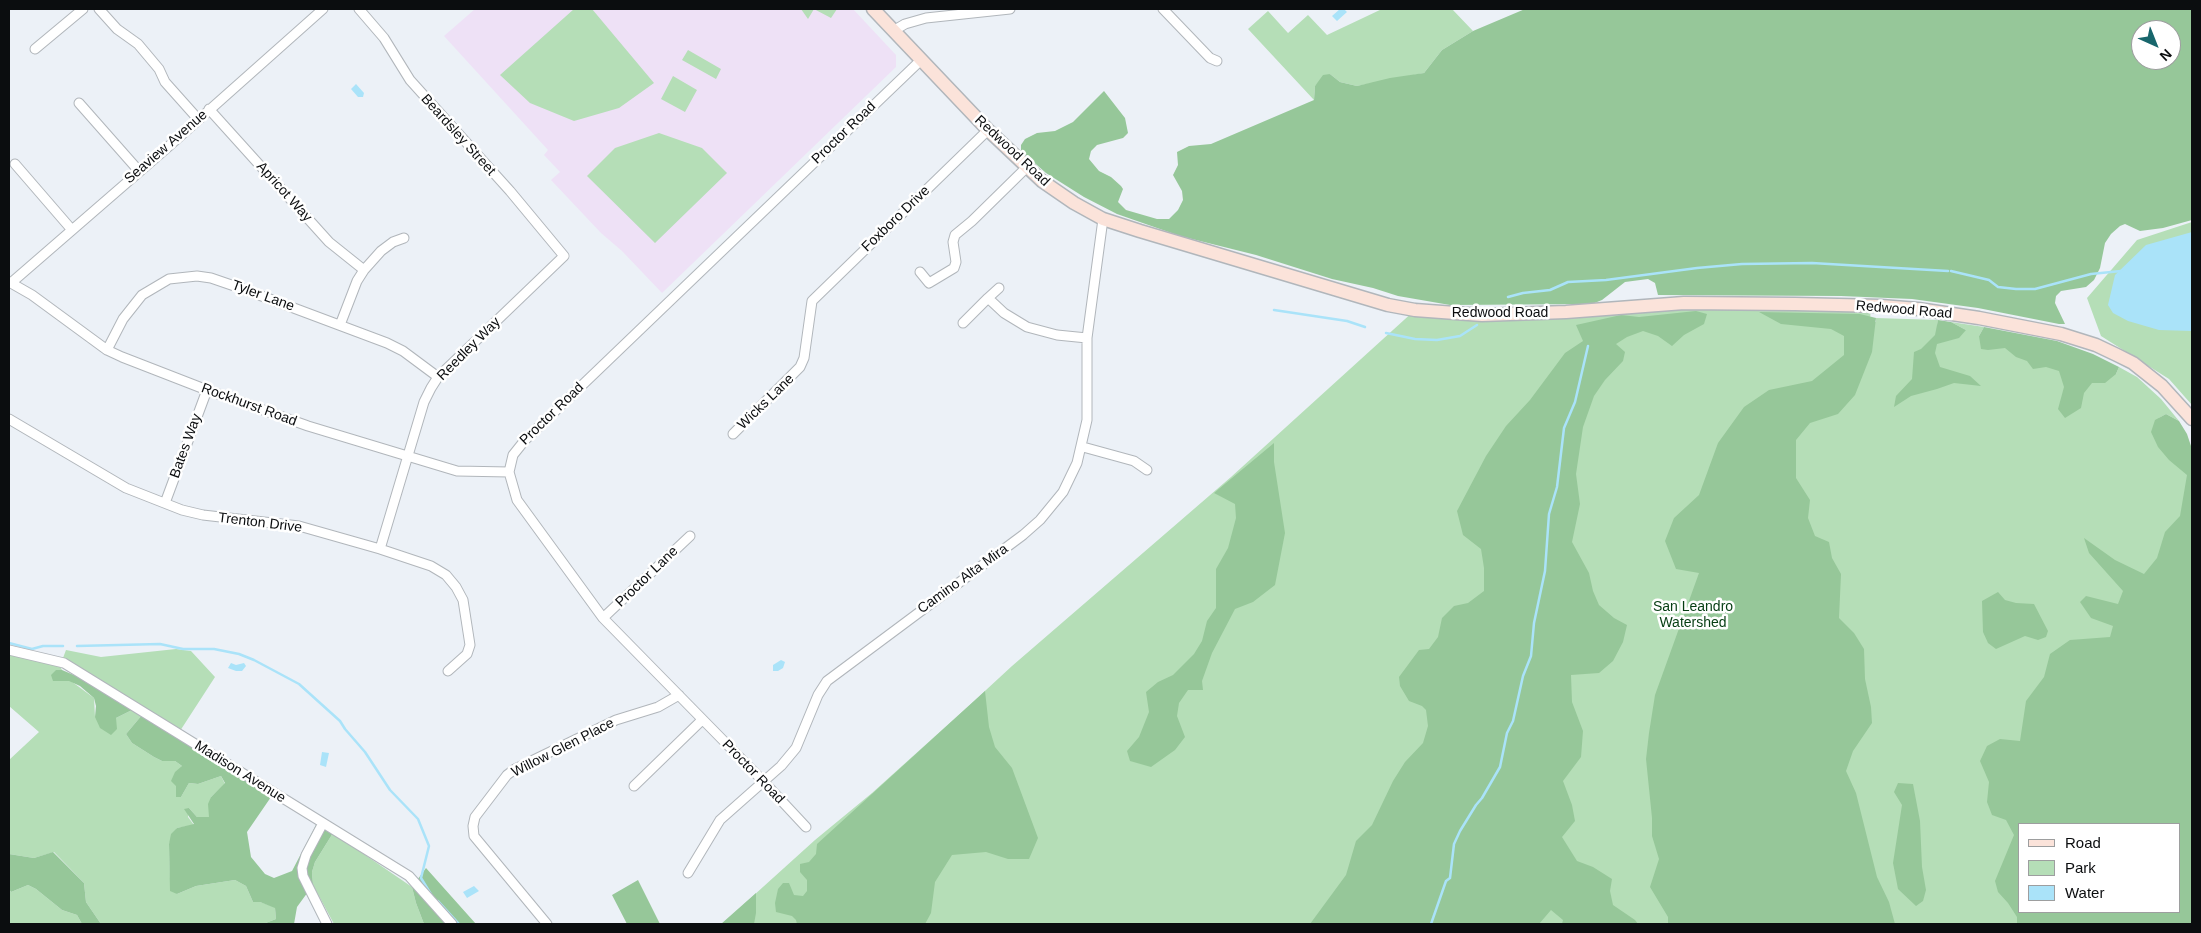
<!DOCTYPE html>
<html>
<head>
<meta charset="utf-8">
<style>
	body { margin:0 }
	#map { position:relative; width:2201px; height:933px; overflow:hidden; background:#ecf1f7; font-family:Helvetica,sans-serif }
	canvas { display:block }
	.frame { position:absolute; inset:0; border:10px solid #0b0d0f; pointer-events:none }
	.legend { position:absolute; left:2018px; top:823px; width:162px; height:90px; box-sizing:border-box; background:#fff; border:1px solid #9d9e9f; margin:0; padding:6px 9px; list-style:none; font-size:15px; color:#0b0d0f }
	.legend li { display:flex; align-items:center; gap:10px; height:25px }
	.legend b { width:25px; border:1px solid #9d9e9f }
	.north { position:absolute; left:2131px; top:20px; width:50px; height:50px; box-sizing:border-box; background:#fff; border:1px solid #9d9e9f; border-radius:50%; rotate:136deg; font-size:14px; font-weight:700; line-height:20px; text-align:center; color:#0b0d0f }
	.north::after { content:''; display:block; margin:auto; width:18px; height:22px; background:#18666c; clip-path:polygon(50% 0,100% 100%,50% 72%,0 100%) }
</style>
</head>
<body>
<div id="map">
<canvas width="2201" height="933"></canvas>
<div class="frame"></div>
<ul class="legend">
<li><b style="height:6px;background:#fbe3da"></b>Road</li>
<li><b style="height:14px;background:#b5deb7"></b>Park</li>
<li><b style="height:14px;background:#aae3f9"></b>Water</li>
</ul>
<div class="north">N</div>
</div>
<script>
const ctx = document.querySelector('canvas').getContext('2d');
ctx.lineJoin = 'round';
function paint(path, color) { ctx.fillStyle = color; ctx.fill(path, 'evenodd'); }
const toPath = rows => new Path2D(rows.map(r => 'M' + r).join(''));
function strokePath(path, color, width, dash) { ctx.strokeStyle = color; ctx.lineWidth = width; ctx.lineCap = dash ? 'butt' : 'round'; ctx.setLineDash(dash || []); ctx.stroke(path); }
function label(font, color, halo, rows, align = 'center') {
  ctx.font = font + ' Helvetica,sans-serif'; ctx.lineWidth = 5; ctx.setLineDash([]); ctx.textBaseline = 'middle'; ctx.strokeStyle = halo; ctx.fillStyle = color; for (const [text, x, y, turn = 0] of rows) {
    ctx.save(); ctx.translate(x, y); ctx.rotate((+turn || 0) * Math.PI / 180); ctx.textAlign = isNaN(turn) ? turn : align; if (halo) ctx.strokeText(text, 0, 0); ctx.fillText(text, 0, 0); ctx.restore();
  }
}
const education = toPath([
	[475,9,853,9,896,55,896,67,662,293,622,251,601,233,551,180,560,172,544,155,548,150,444,36]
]);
const green = toPath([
	[574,9,592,9,654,83,619,108,574,121,530,103,500,75],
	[801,9,837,9,831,18,814,9,808,19],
	[1382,9,1452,9,1473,31,1442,50,1424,73,1357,86,1340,82,1330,74,1315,86,1314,100,1248,29,1268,11,1288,33,1308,15,1327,35],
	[688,50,721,69,716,79,682,60],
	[673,76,697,90,685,112,661,99],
	[659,133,702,148,727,173,655,243,587,176,615,148],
	[2192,222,2192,405,2169,379,2101,336,2087,298,2137,240],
	[1684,303,1871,306,1870,321,1876,322,1876,318,1938,320,1937,328,1966,330,1951,322,1984,327,1979,336,2116,374,2119,367,2137,377,2161,399,2179,421,2166,414,2159,418,2192,457,2192,924,722,924,815,840,872,793,973,702,1012,666,1231,477,1415,310,1482,315],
	[2020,824,2180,824,2180,912,2020,912],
	[176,649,191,651,215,677,180,731,63,658,66,650,101,657],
	[9,654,60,666,62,670,56,670,94,698,95,717,116,718,132,710,142,715,126,734,132,743,154,757,162,761,175,761,182,766,176,786,181,797,189,783,198,784,221,776,225,784,211,797,209,817,197,817,189,808,188,817,194,825,177,828,169,844,170,879,177,894,196,886,235,880,246,886,253,902,260,902,275,907,276,919,263,924,101,924,86,902,84,883,54,852,34,858,9,854,9,760,39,732,9,706],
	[333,833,412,887,416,903,424,924,334,924,313,885,312,872,315,862],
	[28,885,36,889,62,910,77,915,82,924,9,924,9,889,11,892]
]);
const forest = toPath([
	[1525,9,2192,9,2192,220,2163,228,2140,231,2125,224,2120,226,2111,234,2105,243,2100,268,2094,280,2086,287,2061,291,2056,296,2055,303,2065,324,2059,324,1978,308,1912,299,1841,296,1658,295,1655,283,1648,279,1625,282,1602,300,1592,304,1450,305,1398,296,1373,288,1332,279,1256,255,1180,236,1117,214,1084,197,1046,173,1021,151,1021,145,1025,139,1037,133,1055,131,1073,122,1104,91,1125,118,1128,133,1123,138,1097,145,1091,151,1089,159,1099,171,1111,177,1121,186,1123,189,1118,202,1126,210,1157,219,1169,219,1178,210,1183,200,1182,191,1173,175,1178,165,1177,152,1189,146,1211,144,1314,100,1315,86,1323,75,1330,74,1340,82,1357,86,1390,78,1424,73,1442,50,1473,31],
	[2141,30,2171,30,2171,60,2141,60],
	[1696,311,1707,314,1704,324,1684,335,1672,346,1658,336,1643,331,1627,337,1616,344,1625,352,1623,361,1605,380,1594,396,1583,427,1576,474,1580,504,1572,542,1589,573,1593,591,1599,605,1614,618,1627,625,1623,642,1613,661,1599,673,1571,675,1572,702,1583,731,1581,757,1563,781,1572,805,1575,821,1562,837,1577,861,1593,867,1612,879,1610,891,1613,905,1635,920,1638,924,1562,924,1563,920,1551,910,1539,924,1310,924,1346,875,1356,841,1372,825,1393,781,1405,762,1423,743,1428,726,1426,710,1422,706,1409,701,1400,686,1399,677,1419,650,1429,649,1438,637,1442,618,1454,606,1468,603,1484,591,1484,568,1481,549,1463,535,1457,511,1486,456,1506,426,1530,400,1565,353,1583,341,1576,325,1621,315,1639,317],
	[1759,312,1860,314,1876,318,1872,352,1855,395,1838,414,1810,423,1796,440,1796,478,1810,500,1808,518,1815,536,1829,542,1832,558,1841,574,1839,618,1854,633,1864,649,1865,679,1871,707,1872,723,1853,751,1846,771,1856,793,1877,877,1889,902,1895,924,1668,924,1668,917,1650,887,1659,859,1652,836,1652,818,1646,759,1649,733,1655,695,1699,573,1676,569,1665,541,1674,518,1699,495,1718,443,1744,407,1769,390,1812,381,1844,355,1844,336,1831,329,1781,324],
	[1938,320,1951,322,1966,330,1959,338,1937,344,1935,353,1940,367,1970,376,1981,386,1954,383,1937,389,1911,396,1894,407,1896,396,1912,379,1914,352,1921,349,1935,335],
	[1984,327,2057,341,2093,354,2119,367,2116,374,2105,383,2092,383,2084,393,2081,408,2065,418,2058,409,2064,387,2059,371,2046,367,2033,369,2027,361,2016,357,2005,348,1988,350,1981,349,1979,336],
	[2166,414,2179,421,2187,434,2192,449,2192,924,2017,924,2017,917,2008,903,1998,892,1995,881,2014,835,2006,820,1992,815,1987,802,1989,782,1980,761,1987,746,2000,739,2020,741,2026,701,2044,677,2050,654,2070,640,2110,637,2113,626,2091,618,2080,602,2086,596,2118,604,2123,591,2089,553,2084,538,2115,560,2144,574,2157,558,2165,532,2180,516,2187,475,2169,460,2158,447,2151,432,2155,420],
	[2020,824,2180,824,2180,912,2020,912],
	[1274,443,1274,462,1285,533,1275,585,1253,602,1235,609,1212,653,1202,681,1203,690,1188,690,1179,703,1177,716,1185,737,1175,750,1151,767,1130,761,1127,751,1139,737,1149,712,1146,692,1158,682,1173,675,1194,654,1202,641,1207,621,1216,608,1216,569,1228,548,1236,518,1235,504,1214,493],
	[1998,592,2005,600,2016,603,2034,604,2048,631,2046,637,2038,640,2025,636,1996,649,1988,643,1983,632,1982,601],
	[56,670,62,670,76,676,132,710,116,718,117,729,111,735,100,728,95,717,96,706,94,698,80,686,69,681,53,681,51,675],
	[985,691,989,727,995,747,1012,768,1038,838,1029,859,1008,859,986,852,952,855,935,882,931,913,925,924,797,924,796,920,792,916,776,912,775,903,778,889,783,883,789,883,794,895,803,896,807,891,807,880,800,872,800,864,809,862,816,854,817,844],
	[142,715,271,797,247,832,251,857,265,874,274,878,292,871,317,823,333,833,315,862,312,872,313,885,297,907,294,924,263,924,276,919,275,908,260,902,253,902,246,886,235,880,196,886,177,894,170,891,169,844,171,834,177,828,194,824,184,809,189,808,197,817,209,817,208,804,211,797,225,783,221,776,198,784,189,783,181,797,176,797,176,786,171,781,175,772,182,766,175,761,162,761,154,757,132,743,126,734],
	[1898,783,1913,784,1920,821,1922,867,1926,890,1923,901,1916,906,1898,889,1893,863,1902,805,1894,792],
	[53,852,84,883,86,902,101,924,82,924,77,915,62,910,36,889,28,885,11,892,9,889,9,854,34,858],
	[426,868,476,924,424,924,416,903,412,887],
	[638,880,660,924,627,924,612,895],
	[756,893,756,913,754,924,721,924]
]);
const water = toPath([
	[1340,9,1344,9,1347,12,1337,21,1332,16],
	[356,84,364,93,363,97,358,97,351,89],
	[2192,232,2192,331,2159,330,2128,321,2113,313,2108,305,2115,275,2146,245],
	[781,660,785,662,783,668,778,671,773,671,773,665],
	[231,663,236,665,244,663,246,666,242,671,236,671,228,668],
	[322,752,329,753,326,767,320,765],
	[474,886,479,891,467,898,463,892]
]);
const stream = toPath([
	[1951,271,1989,280,1998,287,2016,289,2035,289,2091,274,2121,271],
	[1508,297,1523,293,1550,290,1568,282,1606,280,1697,268,1742,264,1812,263,1948,271],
	[1274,310,1347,321,1365,327],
	[1386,333,1415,339,1437,340,1460,336,1477,325],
	[9,643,32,649,43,646,63,646],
	[77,646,160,644,183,649,214,649,239,654,254,660,299,684,340,721,345,729,365,752,390,790,418,819,429,846,421,878,432,896],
	[438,901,459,924],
	[1431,924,1446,881,1450,878,1454,844,1460,831,1476,805,1482,798,1500,767,1507,733,1513,721,1523,676,1531,656,1534,623,1545,571,1549,514,1557,487,1564,428,1575,402,1588,346]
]);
const minor = toPath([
	[99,9,117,29,138,44,159,69,165,82,198,119],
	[359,9,384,38,410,80,510,191,564,256,438,377,431,388,424,402,380,549],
	[1163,9,1210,58,1217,61],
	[893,31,905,24,926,18,1010,9],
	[35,49,83,9],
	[79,103,139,171],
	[209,109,329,242,364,270],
	[15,164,72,230],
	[920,272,929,283,954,268,956,262,953,242,955,235,972,221,1026,168],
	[9,282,11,283,169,146,323,9],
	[11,283,32,295,107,350,122,357,207,390,308,426,457,471,509,472],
	[988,298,999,288],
	[963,323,988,298,1004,313,1027,327,1057,335,1087,338],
	[340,325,357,281,364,270,381,251,393,242,404,238],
	[107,350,123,319,142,295,169,279,197,276,211,278,243,289,387,343,403,351,438,377],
	[9,419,126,488,182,510,203,515,299,526,380,549,431,566,446,575,456,587,463,600,470,645,467,654,448,671],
	[733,434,800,367,804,358,812,301,988,130],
	[1083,447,1134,461,1147,470],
	[165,503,207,390],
	[603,618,690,536],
	[9,650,64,663,409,876,452,924],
	[634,786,702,720],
	[323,823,306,855,302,868,303,876,327,924],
	[806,827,764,782,603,618,517,500,509,472,513,455,525,440,921,60],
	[688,873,720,820,781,766,796,748,818,695,827,681,1023,535,1040,520,1063,492,1077,463,1087,420,1087,338,1103,219],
	[547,924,474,836,473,826,475,817,507,775,515,769,616,720,658,707,679,695]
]);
const secondary = toPath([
	[873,9,988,130,1042,181,1074,203,1103,219,1140,231,1388,305,1415,310,1482,315,1566,312,1684,303,1795,304,1881,306,1918,309,1979,318,2061,334,2096,345,2117,355,2133,363,2162,386,2192,419]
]);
const streetNames = [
	["Proctor Road",844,133,-44],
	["Beardsley Street",458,135,48],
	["Seaview Avenue",166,147,-41],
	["Redwood Road",1012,151,43],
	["Apricot Way",284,192,48],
	["Foxboro Drive",896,219,-44],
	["Tyler Lane",263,296,20],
	["Redwood Road",1904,310,5],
	["Redwood Road",1500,313],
	["Reedley Way",469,349,-45],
	["Wicks Lane",766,402,-44],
	["Rockhurst Road",249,405,20],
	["Proctor Road",552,414,-44],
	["Bates Way",186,446,-70],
	["Trenton Drive",260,523,7],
	["Proctor Lane",647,577,-44],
	["Camino Alta Mira",963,579,-36],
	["Willow Glen Place",563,748,-27],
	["Madison Avenue",240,772,32],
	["Proctor Road",753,772,46]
];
const parkNames = [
	["San Leandro",1693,607],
	["Watershed",1693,623]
];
paint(education, '#eee1f6');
paint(green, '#b5deb7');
paint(forest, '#96c799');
paint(water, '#aae3f9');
strokePath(stream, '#aae3f9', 2.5);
strokePath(minor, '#b1b6bb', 11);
strokePath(secondary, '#b1b6bb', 15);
strokePath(minor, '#fff', 9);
strokePath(secondary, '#fbe3da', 12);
label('14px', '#0b0d0f', '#fff', streetNames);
label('14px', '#053d12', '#fff', parkNames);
</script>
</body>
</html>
